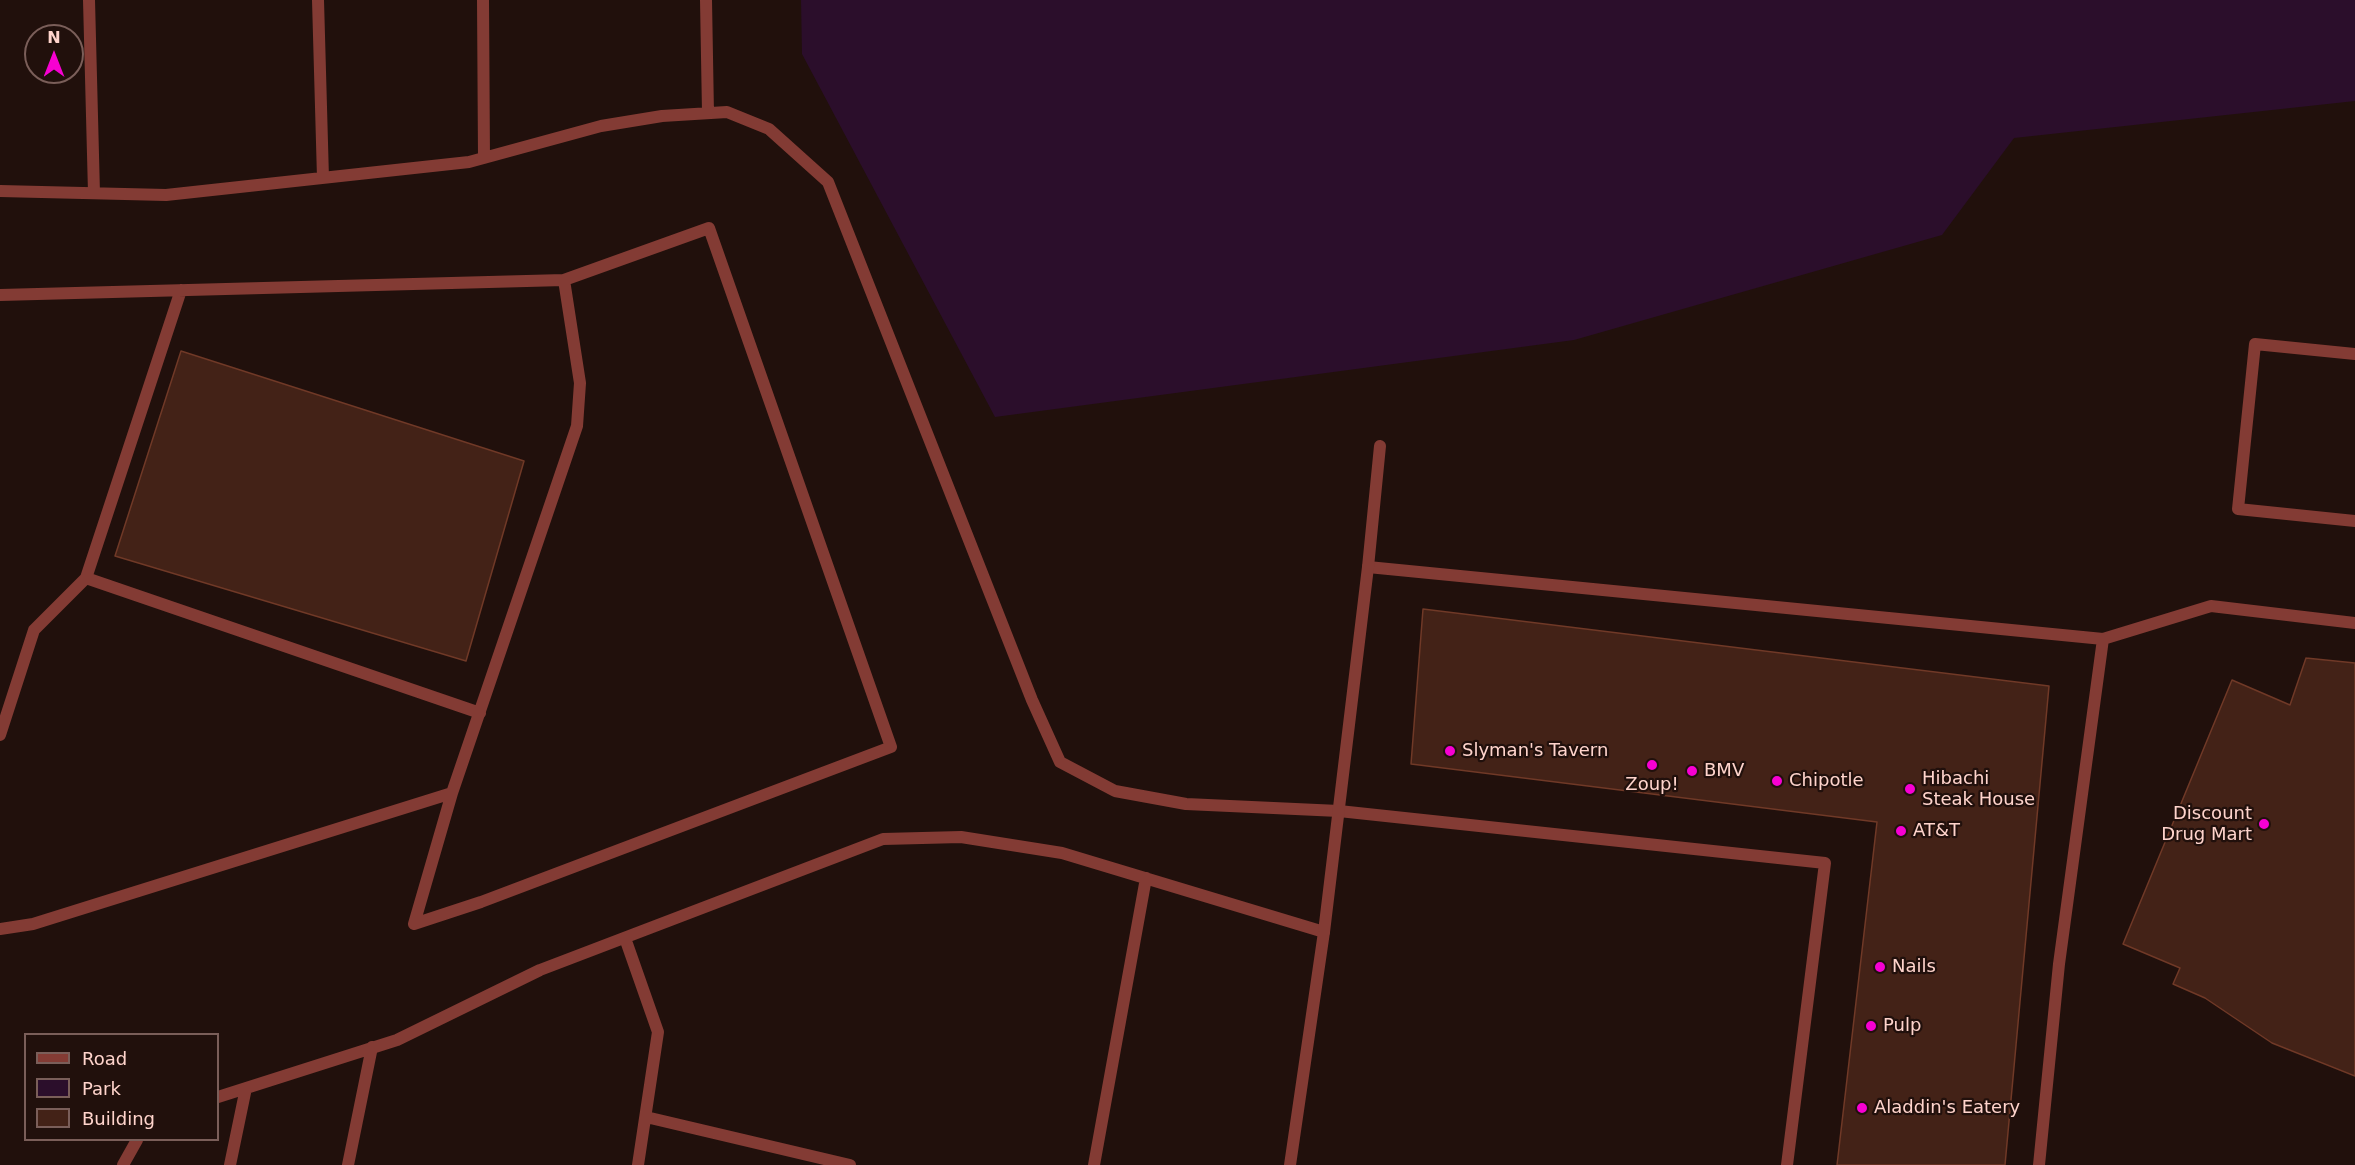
<!DOCTYPE html>
<html>
<head>
<meta charset="utf-8">
<style>
	body { margin:0 }
	#map { position:relative; width:2355px; height:1165px; overflow:hidden; background:#21100c; font-family:"DejaVu Sans",sans-serif }
	canvas { display:block }
	.legend { position:absolute; left:24px; top:1033px; width:195px; height:108px; box-sizing:border-box; background:#21100c; border:2px solid #7a5e59; margin:0; padding:8px 10px; list-style:none; font-size:18px; color:#ffd4cc }
	.legend li { display:flex; align-items:center; gap:12px; height:30px }
	.legend b { width:30px; border:2px solid #7a5e59 }
	.north { position:absolute; left:24px; top:24px; width:60px; height:60px; box-sizing:border-box; background:#21100c; border:2px solid #7a5e59; border-radius:50%; rotate:0deg; font-size:16px; font-weight:700; line-height:24px; text-align:center; color:#ffd4cc }
	.north::after { content:''; display:block; margin:auto; width:21px; height:27px; background:#f700d2; clip-path:polygon(50% 0,100% 100%,50% 72%,0 100%) }
</style>
</head>
<body>
<div id="map">
<canvas width="2355" height="1165"></canvas>
<ul class="legend">
<li><b style="height:8px;background:#833b34"></b>Road</li>
<li><b style="height:16px;background:#2b0e2b"></b>Park</li>
<li><b style="height:16px;background:#432217"></b>Building</li>
</ul>
<div class="north">N</div>
</div>
<script>
const ctx = document.querySelector('canvas').getContext('2d');
ctx.lineJoin = 'round';
function paint(path, color) { ctx.fillStyle = color; ctx.fill(path, 'evenodd'); }
const toPath = rows => new Path2D(rows.map(r => 'M' + r).join(''));
function strokePath(path, color, width, dash) { ctx.strokeStyle = color; ctx.lineWidth = width; ctx.lineCap = dash ? 'butt' : 'round'; ctx.setLineDash(dash || []); ctx.stroke(path); }
function label(font, color, halo, rows, align = 'center') {
  ctx.font = font + ' "DejaVu Sans",sans-serif'; ctx.lineWidth = 4.5; ctx.setLineDash([]); ctx.textBaseline = 'middle'; ctx.strokeStyle = halo; ctx.fillStyle = color; for (const [text, x, y, turn = 0] of rows) {
    ctx.save(); ctx.translate(x, y); ctx.rotate((+turn || 0) * Math.PI / 180); ctx.textAlign = isNaN(turn) ? turn : align; if (halo) ctx.strokeText(text, 0, 0); ctx.fillText(text, 0, 0); ctx.restore();
  }
}
const green = toPath([
	[801,0,2355,0,2355,101,2014,138,1942,235,1574,340,995,417,802,54]
]);
const building = toPath([
	[181,351,524,461,466,661,115,556,181,351],
	[1423,609,2049,686,2005,1165,1837,1165,1877,822,1411,764,1423,609],
	[2306,658,2355,663,2355,1076,2272,1043,2205,998,2173,984,2180,968,2123,944,2232,680,2290,705,2306,658]
]);
const service = toPath([
	[89,0,94,193],
	[318,0,323,178],
	[483,0,484,158],
	[706,0,708,113],
	[0,191,166,195,469,162,601,126,662,116,727,112,769,129,828,182,1032,700,1060,762,1115,791,1186,804,1339,811,1825,863,1787,1165],
	[0,295,564,280,709,228,891,747,481,902,414,924],
	[2355,354,2255,344,2238,509,2355,521],
	[1368,567,2103,639],
	[86,578,480,713],
	[0,735,34,630,86,578,181,290],
	[414,924,452,793,577,426,580,383,564,280],
	[0,929,33,924,452,793],
	[625,938,658,1032,638,1165],
	[218,1097,397,1040,540,970,883,839,961,837,1062,853,1324,932],
	[646,1117,850,1165],
	[123,1165,137,1140],
	[230,1165,246,1088],
	[348,1165,372,1047],
	[1094,1165,1146,878],
	[2039,1165,2059,964,2103,639,2211,606,2355,623]
]);
const minor = toPath([
	[1290,1165,1324,932,1368,567,1380,446]
]);
const markers = [
	[1450,751,6,"#f700d2"],
	[1652,765,6,"#f700d2"],
	[1692,771,6,"#f700d2"],
	[1777,781,6,"#f700d2"],
	[1910,789,6,"#f700d2"],
	[2264,824,6,"#f700d2"],
	[1901,831,6,"#f700d2"],
	[1880,967,6,"#f700d2"],
	[1871,1026,6,"#f700d2"],
	[1862,1108,6,"#f700d2"]
];
const poiNames = [
	["Slyman's Tavern",1462,751],
	["BMV",1704,771],
	["Hibachi",1922,779],
	["Steak House",1922,800],
	["Chipotle",1789,781],
	["Zoup!",1652,785,"center"],
	["Discount",2252,814,"right"],
	["Drug Mart",2252,835,"right"],
	["AT&T",1913,831],
	["Nails",1892,967],
	["Pulp",1883,1026],
	["Aladdin's Eatery",1874,1108]
];
paint(green, '#2b0e2b');
paint(building, '#432217');
strokePath(building, '#703927', 1.5);
strokePath(service, '#833b34', 12);
strokePath(minor, '#833b34', 12);
for (const [x, y, r, color] of markers) { const dot = new Path2D(); dot.arc(x, y, r, 0, 2 * Math.PI); ctx.fillStyle = color; ctx.fill(dot); strokePath(dot, '#21100c', 2); }
label('18px', '#ffd4cc', '#21100c', poiNames, 'left');
</script>
</body>
</html>
